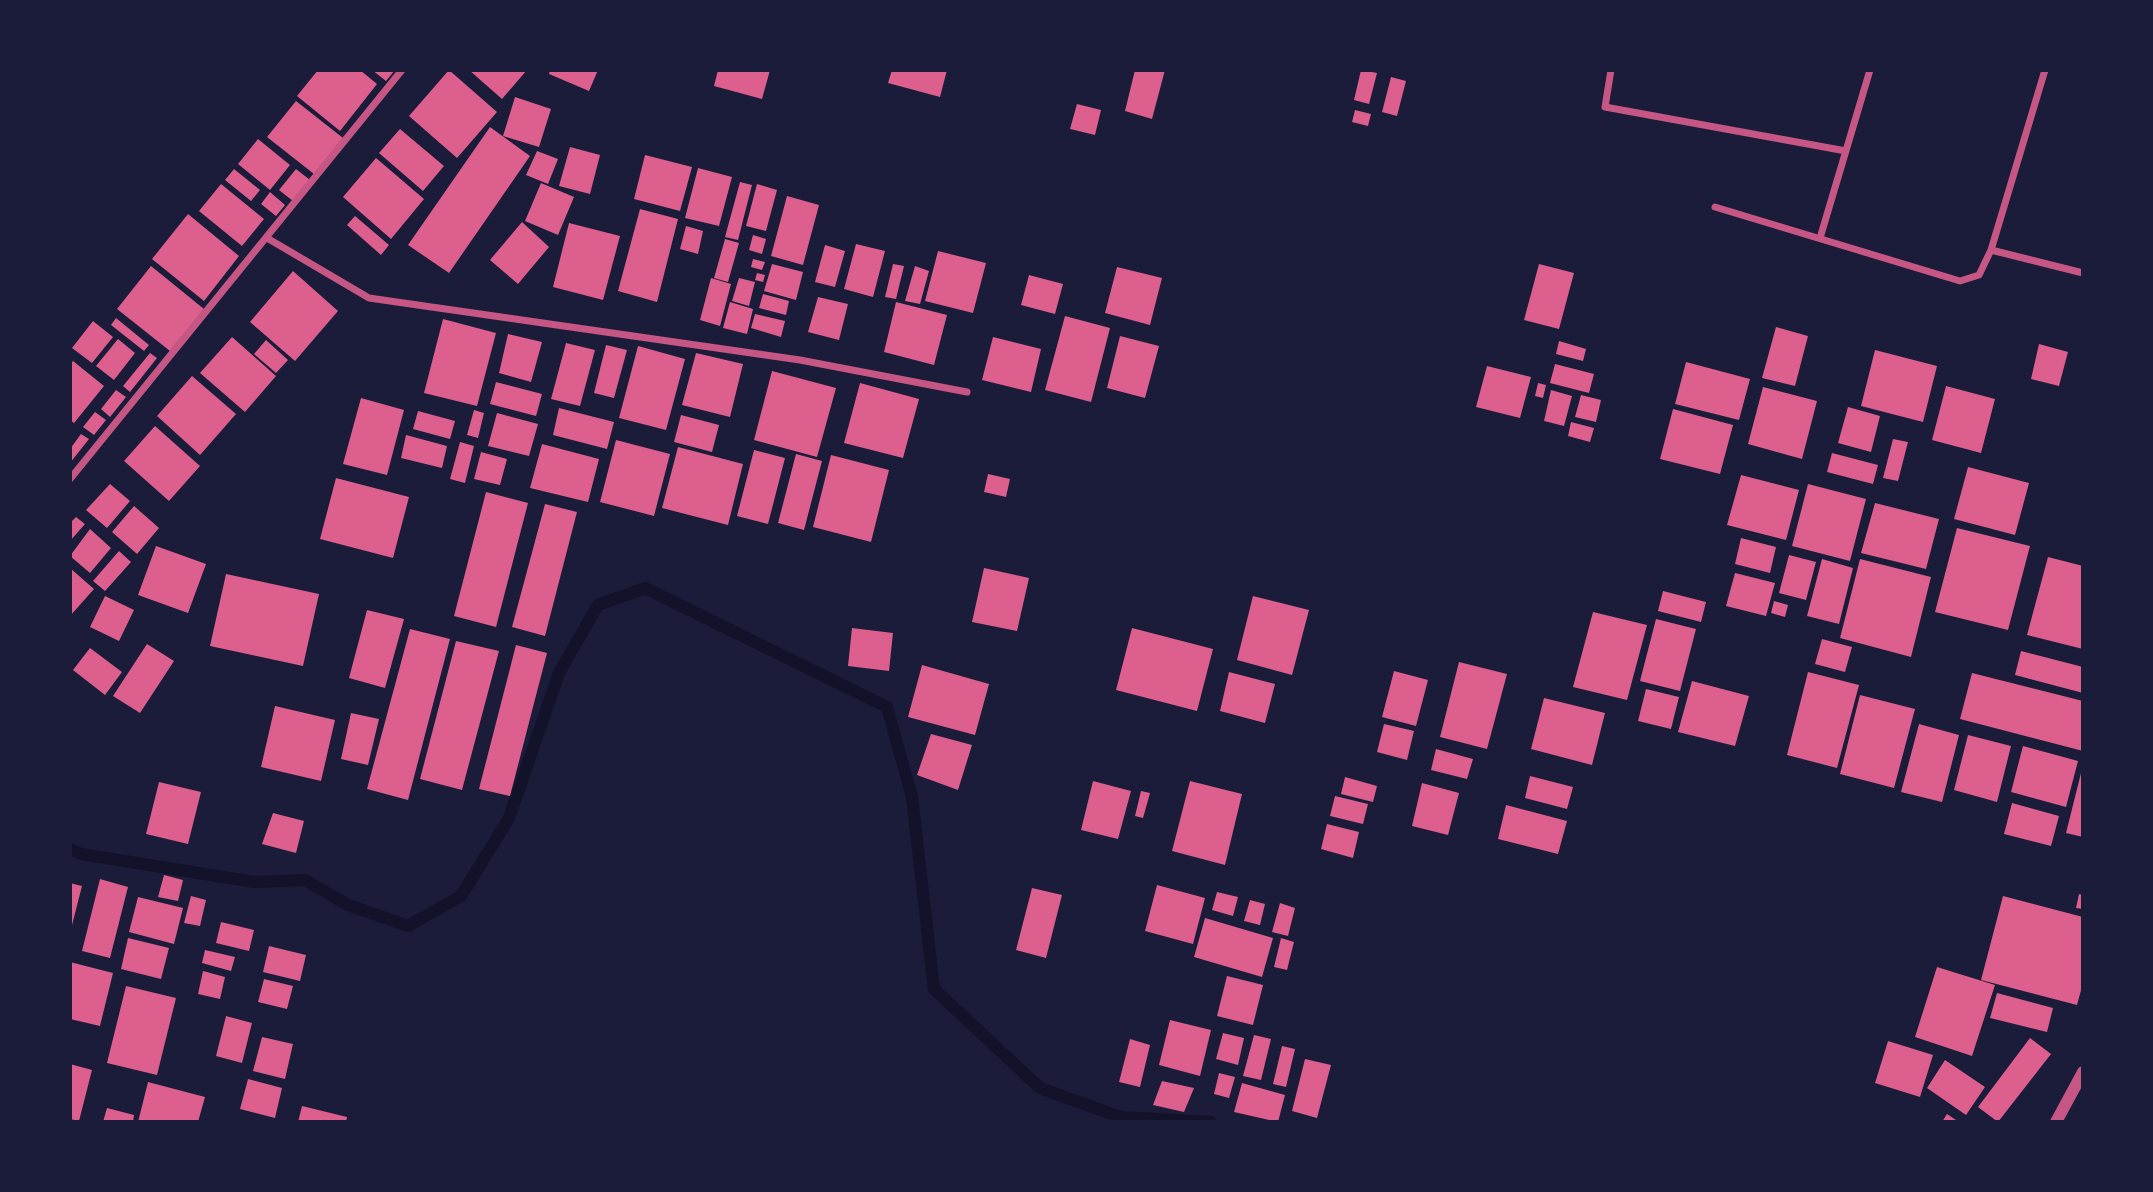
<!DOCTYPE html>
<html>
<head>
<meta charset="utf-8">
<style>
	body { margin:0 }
	#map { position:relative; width:2153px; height:1192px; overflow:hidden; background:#1b1b3a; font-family:"PT Sans Narrow",sans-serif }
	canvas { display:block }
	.frame { position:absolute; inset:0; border:72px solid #1b1b3a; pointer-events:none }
</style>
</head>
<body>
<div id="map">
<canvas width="2153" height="1192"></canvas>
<div class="frame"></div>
</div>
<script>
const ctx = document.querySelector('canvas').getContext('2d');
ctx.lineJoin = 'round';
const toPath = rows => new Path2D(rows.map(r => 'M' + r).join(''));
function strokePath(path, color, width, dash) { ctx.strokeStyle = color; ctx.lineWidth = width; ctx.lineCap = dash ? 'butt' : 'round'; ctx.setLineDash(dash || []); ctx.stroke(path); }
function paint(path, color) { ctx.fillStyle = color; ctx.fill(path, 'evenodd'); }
const stream = toPath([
	[70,849,81,854,254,882,305,880,348,905,408,926,461,896,509,818,559,673,598,605,645,588,887,707,912,797,934,989,1040,1088,1120,1117,1211,1122]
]);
const building = toPath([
	[318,70,360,70,377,84,340,131,297,96],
	[372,70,395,70,386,81],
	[449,70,497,112,457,158,409,116],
	[469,70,527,70,502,99],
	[550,70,598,70,589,91,549,74],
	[718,70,770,70,762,99,714,86],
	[892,70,947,70,940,97,888,83],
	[1135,70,1165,70,1152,119,1125,111],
	[1361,70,1377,73,1369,104,1354,100],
	[1391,77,1406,81,1397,116,1382,112],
	[515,97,551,109,539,147,503,136],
	[296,101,343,138,314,174,267,137],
	[1077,104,1101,110,1095,135,1070,129],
	[1355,110,1371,114,1368,126,1352,122],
	[490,127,530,156,449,273,408,245],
	[400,129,444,166,423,191,379,153],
	[258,139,290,165,270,190,238,164],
	[570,147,600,155,590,194,559,186],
	[537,151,558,159,548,184,526,175],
	[645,155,692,167,680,211,634,199],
	[376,158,424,199,391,239,343,197],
	[698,168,732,177,719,226,685,218],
	[234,169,260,190,251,201,225,180],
	[296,169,310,180,293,201,279,190],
	[740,182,752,185,738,240,725,237],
	[541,183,574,197,558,235,525,221],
	[221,184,264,219,242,246,199,211],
	[757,184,777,190,766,231,746,226],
	[270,192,285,205,276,216,261,204],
	[787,196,819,205,803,265,771,256],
	[640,209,678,219,657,302,618,291],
	[188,214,239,256,204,301,152,259],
	[355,216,389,245,381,255,347,225],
	[522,222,549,247,518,284,490,260],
	[569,223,620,236,603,300,553,287],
	[686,226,703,231,698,254,680,249],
	[753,235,766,239,762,254,749,250],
	[725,239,739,243,728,282,714,278],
	[856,244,885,251,873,297,844,289],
	[825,245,845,251,835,287,815,282],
	[938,251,986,263,973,313,925,301],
	[753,259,765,262,762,270,751,267],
	[772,264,803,272,796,300,764,291],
	[893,264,904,266,896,299,885,297],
	[1539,264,1574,273,1559,329,1524,320],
	[151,266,204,309,170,351,117,309],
	[915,266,929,271,920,304,905,301],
	[1117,267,1162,278,1150,325,1105,313],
	[293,271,338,311,295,361,250,322],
	[757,273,765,275,763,282,755,280],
	[1029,275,1063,284,1055,314,1021,305],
	[711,278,731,284,720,326,700,320],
	[739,278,755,282,749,306,732,301],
	[763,294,789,301,786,315,759,308],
	[818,297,848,304,839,340,808,332],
	[730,302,753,309,747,334,723,328],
	[896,302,947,315,934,365,884,352],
	[755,314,785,321,781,337,751,328],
	[1065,316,1110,328,1091,402,1045,390],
	[116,318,149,345,144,351,111,325],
	[443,319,496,333,477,406,424,393],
	[93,321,113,337,92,363,72,348],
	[1776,327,1808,336,1795,386,1762,378],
	[508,334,542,342,531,382,499,373],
	[1120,336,1159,346,1145,398,1107,388],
	[232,337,276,376,245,412,200,373],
	[993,337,1041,349,1031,392,982,380],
	[118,339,135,353,114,380,96,366],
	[266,340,288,360,276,373,254,354],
	[1559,341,1586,349,1583,361,1556,354],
	[566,343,595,350,580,406,551,399],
	[2039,344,2068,352,2059,386,2031,379],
	[606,345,627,350,614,398,594,393],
	[638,346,685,359,666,430,619,418],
	[1875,350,1937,366,1923,422,1861,406],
	[150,353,157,358,130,392,123,386],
	[696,353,743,364,730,417,682,405],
	[73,361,104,386,74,423,70,420,70,364],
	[1686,362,1750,379,1739,420,1675,404],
	[1555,364,1594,374,1589,393,1550,383],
	[1487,366,1531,377,1520,418,1476,407],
	[772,371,836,388,817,457,754,440],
	[192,376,236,414,200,455,157,416],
	[496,382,542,394,536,416,490,404],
	[860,383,919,399,903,458,844,443],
	[1538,383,1546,385,1543,398,1535,396],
	[1946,386,1995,399,1981,453,1932,440],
	[1763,387,1817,401,1802,459,1748,444],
	[116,390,126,397,110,417,101,409],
	[1551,390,1572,396,1564,426,1544,421],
	[1581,395,1601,400,1596,422,1575,417],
	[361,398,404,410,387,475,343,464],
	[1848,407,1880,416,1871,452,1838,443],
	[559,408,614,422,607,449,553,435],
	[1673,409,1733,425,1720,474,1660,459],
	[474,410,484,413,478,438,467,435],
	[418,411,455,421,450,439,413,429],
	[95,412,106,420,94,435,83,427],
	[497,413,538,424,529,456,488,446],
	[681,415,719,425,712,452,674,442],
	[1571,422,1594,428,1590,442,1568,436],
	[155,426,200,466,169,501,124,461],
	[81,434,89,439,70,463,70,449],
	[406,435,447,446,442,468,401,458],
	[1893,439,1908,442,1898,481,1883,478],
	[616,440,670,454,654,516,600,502],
	[460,442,474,446,465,483,450,479],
	[542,444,599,459,588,502,530,488],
	[678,447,743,464,728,525,662,508],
	[754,450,785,458,768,524,737,516],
	[481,452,507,459,500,485,474,479],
	[1832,453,1878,465,1873,484,1827,472],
	[796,454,822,461,804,530,778,523],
	[831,455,889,470,871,542,813,527],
	[1968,467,2029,483,2015,535,1954,519],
	[988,474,1010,479,1006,497,984,492],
	[1741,475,1799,490,1786,540,1727,525],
	[336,478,409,497,393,558,320,539],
	[110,484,130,501,107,528,86,510],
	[1808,484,1866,499,1850,561,1792,546],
	[486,492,528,503,496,627,454,616],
	[1875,503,1939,519,1926,569,1861,553],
	[545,504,577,512,545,636,512,627],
	[134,506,159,528,137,554,112,532],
	[76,517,85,524,70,541,70,523],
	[1957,528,2030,546,2008,630,1935,612],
	[90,529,111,548,90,573,70,556],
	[1741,538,1776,547,1770,573,1735,564],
	[156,546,206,564,188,613,138,595],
	[119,551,131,562,105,591,93,581],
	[1789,555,1816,562,1806,600,1779,593],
	[2048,557,2083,566,2083,649,2027,635],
	[1822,559,1853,568,1839,624,1807,616],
	[1860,559,1931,577,1911,657,1840,638],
	[70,568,94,589,70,616],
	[984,568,1029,578,1017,631,972,622],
	[1735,573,1775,583,1766,616,1726,606],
	[226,574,319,594,303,666,210,646],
	[1663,591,1706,602,1701,622,1658,611],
	[105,596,134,610,119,641,90,627],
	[1253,596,1309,610,1292,675,1237,660],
	[1774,601,1788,605,1785,617,1771,613],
	[367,610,404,619,385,688,349,678],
	[1593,612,1647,625,1627,700,1573,687],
	[1656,619,1696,629,1680,691,1640,681],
	[852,628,893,633,889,671,848,666],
	[1132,628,1213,649,1197,711,1116,690],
	[410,629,450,639,408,800,367,789],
	[1822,639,1852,647,1845,672,1815,664],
	[456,641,499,651,462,790,420,779],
	[147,644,174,661,140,713,113,696],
	[516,645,547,653,510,796,479,789],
	[90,648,122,672,105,695,73,670],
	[2021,651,2083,667,2083,693,2015,675],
	[1459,662,1507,674,1487,749,1440,737],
	[922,665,989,684,975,735,908,717],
	[1394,671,1428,680,1416,726,1382,717],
	[1229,672,1275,684,1265,723,1220,711],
	[1808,672,1859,685,1837,768,1787,755],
	[1972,673,2083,701,2083,751,1960,719],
	[1692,681,1749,696,1735,746,1678,732],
	[1646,689,1679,697,1671,729,1638,721],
	[1860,695,1915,709,1894,788,1840,774],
	[1544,698,1605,713,1592,765,1531,749],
	[275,706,335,720,321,781,261,767],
	[351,713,379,719,368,765,341,759],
	[1384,724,1414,731,1407,760,1377,752],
	[1919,724,1959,735,1942,802,1901,792],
	[931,734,972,745,958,790,917,775],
	[1968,735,2011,746,1997,802,1954,790],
	[2023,746,2078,761,2066,807,2011,792],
	[1436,749,1473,759,1467,779,1431,770],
	[2082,769,2083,769,2083,837,2066,833],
	[1530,776,1573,787,1567,809,1525,798],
	[1345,777,1377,786,1373,802,1341,794],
	[1093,781,1131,791,1118,839,1081,830],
	[1190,781,1242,794,1225,865,1172,851],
	[159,782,201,792,188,844,146,834],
	[1422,783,1459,793,1448,835,1412,826],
	[1141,791,1150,793,1143,818,1135,816],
	[1335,796,1368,804,1363,824,1330,816],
	[2012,803,2059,816,2051,846,2004,834],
	[1506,805,1567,821,1558,854,1498,839],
	[273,813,304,821,296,853,262,844],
	[1327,824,1359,832,1353,858,1321,849],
	[164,875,183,880,178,901,158,897],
	[100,879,128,887,110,958,82,951],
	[70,883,82,886,71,929,70,929],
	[1157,885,1205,898,1193,944,1145,931],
	[1032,888,1062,895,1046,958,1016,950],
	[1217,892,1238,897,1233,916,1212,910],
	[2079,894,2083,895,2083,909,2076,908],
	[191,896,206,900,200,926,184,923],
	[2003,896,2083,917,2083,983,2077,1005,1981,980],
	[138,897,183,908,174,944,129,932],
	[1250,900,1265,904,1260,925,1244,921],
	[1280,903,1295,908,1288,936,1272,932],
	[1205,918,1273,938,1262,977,1194,957],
	[221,922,254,930,249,951,216,943],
	[128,938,169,948,161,979,121,969],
	[1281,938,1294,942,1287,970,1274,967],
	[269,946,306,955,300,981,263,972],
	[205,950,235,957,231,971,202,963],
	[70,962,113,973,100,1026,70,1019],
	[1937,967,1995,985,1972,1056,1915,1037],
	[203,971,225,977,220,999,198,994],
	[1227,976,1263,985,1253,1025,1217,1016],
	[264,979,293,986,287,1009,258,1002],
	[126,986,176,998,157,1075,107,1063],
	[1997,993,2053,1008,2047,1032,1990,1018],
	[226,1016,252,1023,242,1063,216,1056],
	[1170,1020,1211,1030,1200,1076,1159,1065],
	[1223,1033,1244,1038,1238,1065,1216,1059],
	[1254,1035,1271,1039,1261,1080,1243,1076],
	[262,1037,293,1044,285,1079,253,1071],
	[2030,1038,2051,1054,1998,1122,1978,1107],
	[1130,1039,1150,1045,1140,1087,1119,1082],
	[1888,1041,1933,1055,1920,1097,1875,1083],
	[1282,1046,1295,1049,1286,1087,1273,1084],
	[1305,1059,1331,1065,1317,1118,1292,1111],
	[1945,1060,1985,1087,1966,1115,1927,1088],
	[70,1064,92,1070,79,1121,70,1119],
	[1219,1073,1235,1077,1229,1098,1214,1094],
	[248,1079,282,1088,275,1118,240,1109],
	[1162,1081,1194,1088,1184,1112,1153,1105],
	[148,1082,205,1097,198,1122,138,1122],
	[1242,1083,1285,1095,1278,1122,1234,1112],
	[302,1106,347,1117,346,1122,298,1122],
	[107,1108,134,1115,133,1122,103,1122],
	[1947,1114,1959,1122,1942,1122]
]);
const minor = toPath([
	[1611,70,1605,107,1846,151],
	[1715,207,1960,281,1979,275,1991,250,2045,70],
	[267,238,369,298,800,360,967,392],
	[1820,238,1870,70],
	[1991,250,2083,273],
	[70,479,402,70]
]);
const tertiary = toPath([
	[2056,1122,2083,1072]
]);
strokePath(stream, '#12122b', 12);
paint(building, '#dd5f8e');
strokePath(minor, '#c65784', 7);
strokePath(tertiary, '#c65784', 12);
</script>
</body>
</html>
